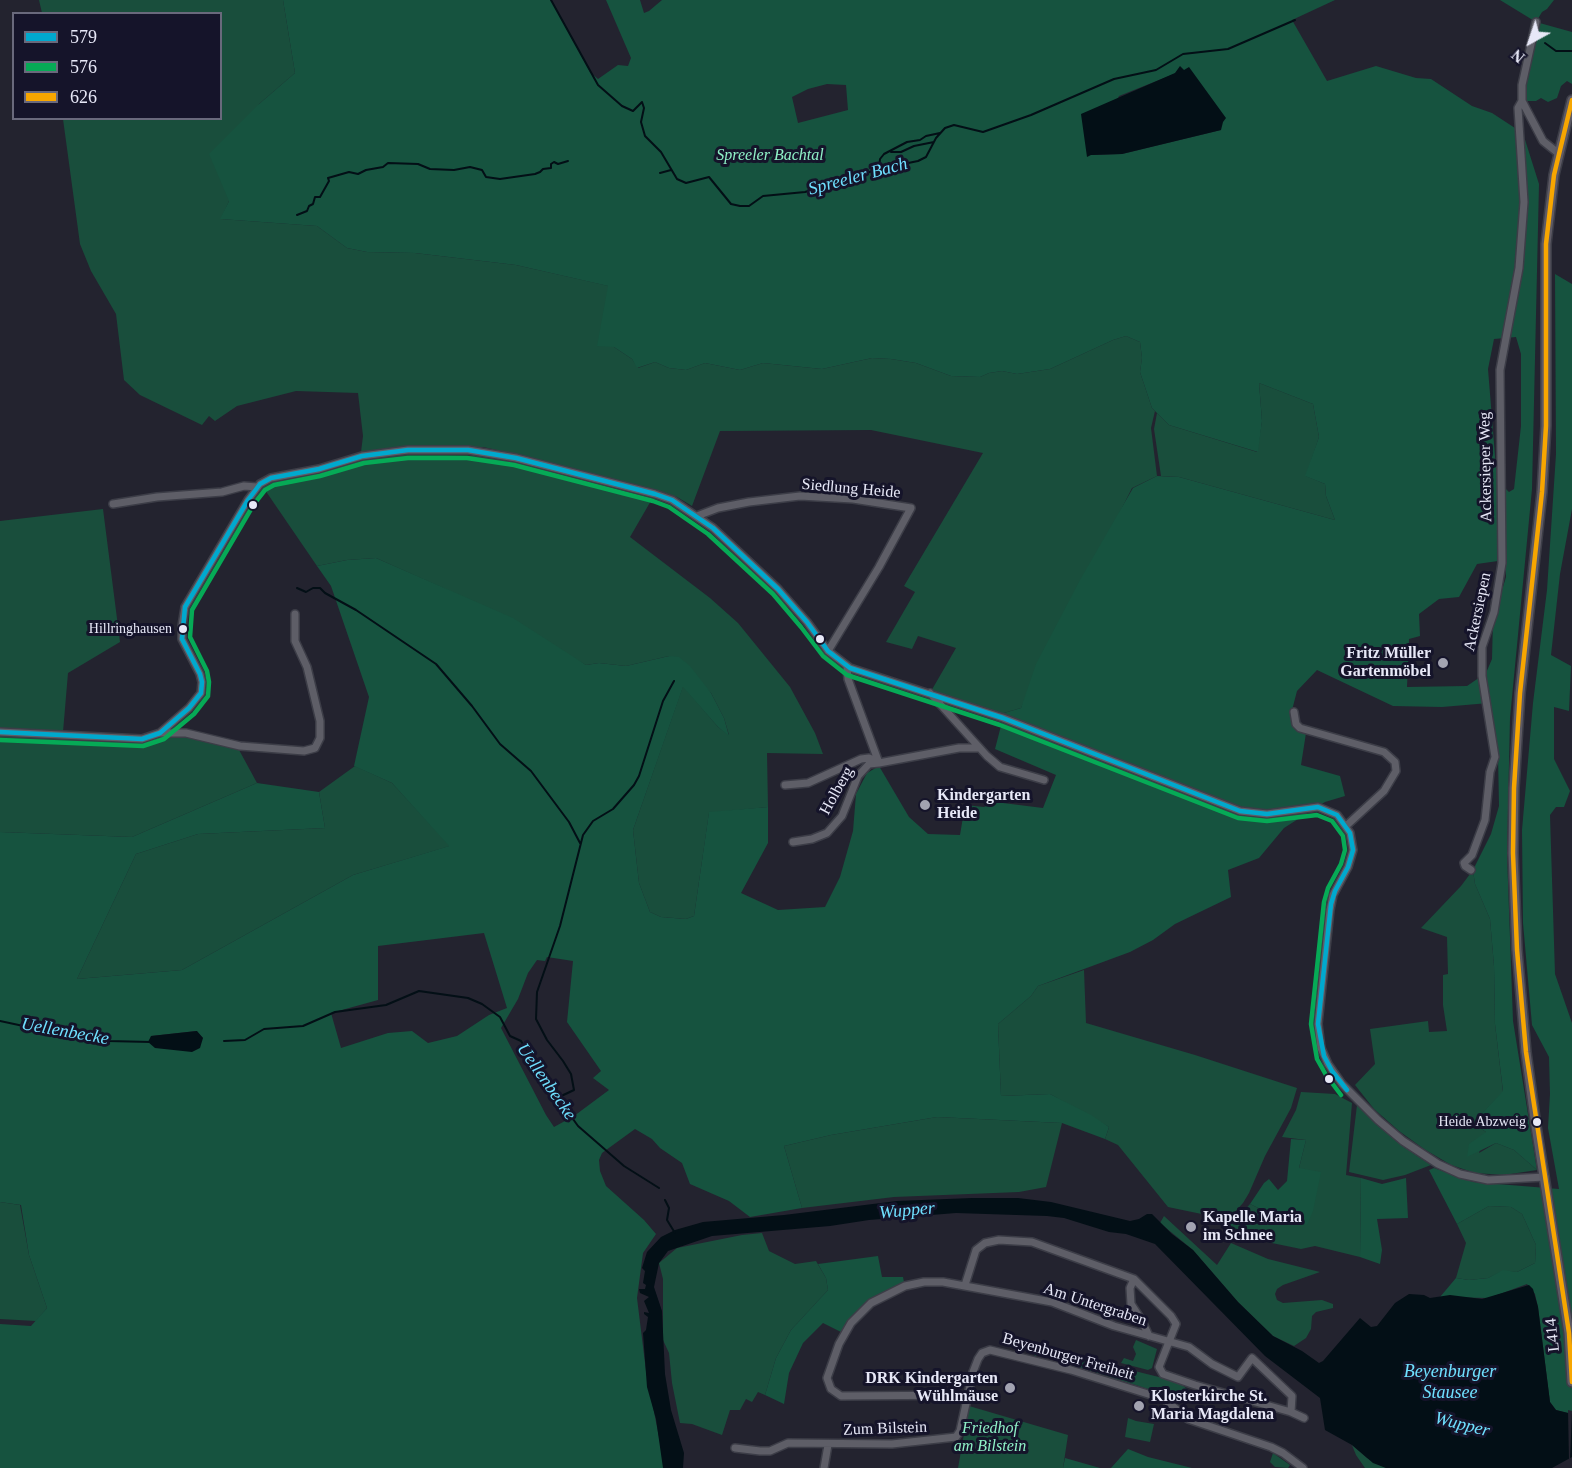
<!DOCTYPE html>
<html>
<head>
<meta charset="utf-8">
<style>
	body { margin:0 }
	#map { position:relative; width:1572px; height:1468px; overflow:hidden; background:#23232f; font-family:Georgia,serif }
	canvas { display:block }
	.legend { position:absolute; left:12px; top:12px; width:210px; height:108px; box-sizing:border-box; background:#15142a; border:2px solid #69697c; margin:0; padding:8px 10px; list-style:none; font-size:18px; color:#e7e8f7 }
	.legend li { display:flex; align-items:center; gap:12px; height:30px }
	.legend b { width:30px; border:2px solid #69697c }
	.north { position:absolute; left:1500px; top:12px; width:60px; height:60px; -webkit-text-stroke:4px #15142a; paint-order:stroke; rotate:220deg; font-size:16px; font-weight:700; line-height:24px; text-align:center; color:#e7e8f7 }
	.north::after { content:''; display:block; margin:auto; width:21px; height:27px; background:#e7e8f7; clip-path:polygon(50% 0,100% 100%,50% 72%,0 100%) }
</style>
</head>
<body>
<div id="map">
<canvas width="1572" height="1468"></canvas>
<ul class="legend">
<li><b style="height:8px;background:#00a9ce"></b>579</li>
<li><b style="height:8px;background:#06aa56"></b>576</li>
<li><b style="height:8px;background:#f7a600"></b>626</li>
</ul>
<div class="north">N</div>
</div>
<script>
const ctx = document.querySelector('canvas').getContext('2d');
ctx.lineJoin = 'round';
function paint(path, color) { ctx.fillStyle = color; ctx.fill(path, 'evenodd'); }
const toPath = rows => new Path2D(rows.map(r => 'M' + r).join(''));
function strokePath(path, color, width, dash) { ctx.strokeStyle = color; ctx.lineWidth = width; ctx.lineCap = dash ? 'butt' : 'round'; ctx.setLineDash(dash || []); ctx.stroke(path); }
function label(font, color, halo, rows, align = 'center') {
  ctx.font = font + ' Georgia,serif'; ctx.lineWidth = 6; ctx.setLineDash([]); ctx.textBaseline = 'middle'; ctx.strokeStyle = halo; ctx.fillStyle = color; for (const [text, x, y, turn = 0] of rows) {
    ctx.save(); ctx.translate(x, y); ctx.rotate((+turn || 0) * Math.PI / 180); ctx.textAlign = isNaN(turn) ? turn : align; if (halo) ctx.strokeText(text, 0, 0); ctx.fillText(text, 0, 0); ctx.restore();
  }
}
const green = toPath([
	[39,0,283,0,295,73,259,104,229,201,221,219,317,226,347,248,367,252,415,253,516,265,609,286,614,347,632,359,638,368,655,362,669,368,686,370,705,363,740,370,763,363,822,369,872,358,891,359,916,363,951,376,980,377,989,373,1002,371,1017,374,1050,369,1113,340,1126,336,1140,342,1142,358,1140,372,1152,408,1155,411,1151,428,1157,476,1132,488,1021,708,1004,713,1003,718,930,693,956,648,918,636,912,649,886,642,915,592,904,586,983,453,871,430,720,431,692,506,677,497,657,490,629,485,515,454,483,447,404,447,361,452,363,436,358,393,296,391,237,406,215,421,209,416,202,425,140,395,124,380,116,314,91,271,80,244,63,119,220,118,220,14,42,13],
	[1259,383,1313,404,1319,437,1306,476,1325,484,1326,496,1335,520,1179,477,1161,476,1154,429,1157,413,1169,425,1257,452,1262,421],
	[409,454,485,456,514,462,652,499,630,537,710,598,738,623,790,687,815,733,823,754,767,753,768,807,709,813,694,916,686,919,661,917,650,912,639,883,633,830,683,686,718,727,729,735,724,718,711,693,669,656,626,666,599,663,586,665,441,587,376,558,347,560,317,566,265,490,257,493,261,487,272,481,322,472,366,458],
	[103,509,120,642,68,673,63,732,0,729,0,521],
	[0,734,138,743,185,735,238,748,257,783,132,837,0,832],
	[355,766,392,783,450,846,353,875,182,970,77,979,136,854,198,834,325,828,319,792],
	[1473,870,1475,884,1490,919,1494,966,1495,1024,1503,1092,1473,1123,1486,1132,1479,1153,1496,1143,1514,1150,1537,1170,1504,1175,1475,1173,1451,1165,1424,1149,1399,1131,1374,1109,1355,1085,1375,1064,1370,1029,1428,1021,1429,1032,1447,1031,1443,1005,1443,975,1448,974,1447,937,1421,928,1461,886],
	[1084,970,1086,1023,1195,1055,1297,1088,1291,1108,1265,1156,1249,1193,1243,1203,1234,1213,1225,1217,1216,1217,1168,1207,1118,1145,1105,1139,1109,1127,1050,1094,1001,1096,998,1024,1031,996,1038,986],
	[1301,1092,1335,1094,1352,1103,1346,1175,1361,1178,1360,1257,1315,1246,1301,1249,1267,1242,1230,1226,1226,1223,1236,1220,1250,1204,1277,1217,1307,1224,1299,1168,1306,1140,1282,1137,1296,1110],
	[1357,1105,1401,1145,1431,1165,1405,1175,1383,1180,1349,1172],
	[937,1117,1062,1123,1046,1187,1019,1192,894,1197,802,1208,784,1146,831,1135],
	[0,1202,20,1205,29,1255,47,1308,36,1321,0,1319],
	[1489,1206,1511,1207,1522,1214,1536,1245,1535,1263,1517,1272,1503,1271,1488,1278,1469,1280,1456,1278,1466,1243,1457,1224],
	[1164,1216,1217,1265,1231,1243,1268,1259,1320,1272,1283,1285,1277,1289,1275,1294,1277,1300,1283,1303,1322,1300,1333,1304,1333,1308,1316,1312,1312,1316,1311,1329,1306,1338,1294,1346,1273,1336,1238,1302,1193,1250,1160,1223],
	[762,1233,769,1251,795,1264,816,1261,826,1278,828,1290,791,1330,776,1358,765,1395,758,1392,752,1402,746,1399,740,1410,730,1410,722,1435,692,1424,680,1423,672,1383,669,1353,663,1340,663,1279,659,1263,677,1248,742,1235],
	[1136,1340,1157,1349,1152,1368,1148,1370,1121,1363,1124,1358,1133,1361,1136,1354,1133,1347],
	[1046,1349,1179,1382,1197,1398,1197,1400,1175,1398,1169,1394,1167,1395,1063,1362,1062,1359,1039,1352,1036,1356,1034,1355,1036,1351],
	[969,1406,1068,1435,1063,1468,958,1468],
	[1128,1418,1136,1421,1154,1424,1150,1442,1125,1437],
	[1352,1445,1367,1458,1386,1468,1365,1468,1356,1455],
	[1273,1453,1290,1465,1288,1468,1275,1467,1270,1462]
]);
const forest = toPath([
	[283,0,551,0,590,72,598,79,618,65,628,66,631,58,606,0,640,0,644,13,649,11,662,0,1335,0,1292,20,1327,81,1376,66,1416,78,1431,79,1472,106,1492,113,1515,128,1521,127,1539,184,1532,489,1510,718,1507,854,1513,1021,1537,1170,1514,1150,1496,1143,1467,1157,1469,1144,1486,1132,1473,1123,1503,1091,1495,1024,1494,966,1490,919,1475,884,1473,870,1491,834,1499,806,1498,754,1489,703,1442,707,1393,706,1317,670,1297,691,1291,714,1294,724,1306,733,1301,765,1340,776,1345,796,1325,802,1284,828,1259,858,1228,870,1231,897,1175,924,1153,940,1130,952,1038,986,1031,996,998,1024,1001,1096,1050,1094,1091,1115,1109,1127,1105,1139,1062,1123,937,1117,831,1135,784,1146,802,1208,750,1217,729,1201,690,1184,682,1163,660,1148,652,1139,635,1129,602,1153,599,1160,600,1171,606,1186,644,1220,656,1234,643,1253,637,1298,646,1371,665,1468,0,1468,0,1324,31,1326,47,1308,29,1255,21,1205,0,1202,0,832,132,837,257,783,319,792,325,828,198,834,136,854,77,979,182,970,353,875,449,846,392,783,354,766,369,697,331,586,317,566,347,560,376,558,513,618,586,665,599,663,626,666,669,656,679,657,690,666,711,693,724,718,729,736,718,727,683,687,633,830,639,883,650,912,661,917,686,919,694,916,709,812,768,807,768,843,741,893,778,910,825,907,840,877,853,831,856,794,867,773,879,766,909,817,928,834,960,835,965,805,984,807,995,802,1043,808,1056,775,995,749,1003,718,1004,713,1021,708,1036,664,1080,580,1133,488,1157,476,1179,477,1335,520,1326,496,1325,484,1305,476,1319,437,1313,404,1259,383,1262,421,1258,452,1169,425,1152,408,1140,372,1142,358,1140,342,1126,336,1113,340,1050,369,1017,374,1002,371,989,373,980,377,951,376,916,363,891,359,872,358,822,369,763,363,740,370,705,363,686,370,669,368,655,362,637,368,632,359,614,347,597,346,608,286,516,265,415,253,367,252,347,248,317,226,220,219,229,201,209,154,259,104,295,73],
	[1184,70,1221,130,1122,154,1091,155,1119,96],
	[827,84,846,85,848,110,798,123,792,97,808,89],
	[1516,337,1521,354,1521,426,1514,489,1509,492,1502,485,1496,468,1488,369,1494,339],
	[1505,560,1506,577,1493,620,1492,659,1486,673,1467,686,1407,687,1409,639,1420,636,1419,614,1439,599,1459,597,1477,564],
	[484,933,507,1008,489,1015,457,1036,428,1043,412,1031,388,1033,341,1048,331,1013,378,1000,378,946],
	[547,957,573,961,567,1022,601,1071,593,1078,609,1090,574,1116,554,1127,546,1115,501,1028,518,999,528,973,537,960,545,961],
	[196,1031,203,1038,151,1036],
	[1500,0,1554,0,1547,9,1542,12,1536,22,1572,32,1572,84,1567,81,1561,86,1557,98,1548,102,1541,98,1536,101,1522,101,1536,22],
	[1555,274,1572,284,1572,509,1560,574,1551,655,1571,666,1569,711,1554,707,1554,759,1570,791,1564,807,1556,807,1550,815,1555,974,1572,1023,1572,1414,1556,1410,1550,1402,1538,1307,1535,1294,1527,1284,1489,1298,1440,1297,1456,1278,1469,1280,1488,1278,1503,1270,1517,1272,1535,1263,1536,1245,1522,1214,1511,1207,1489,1206,1457,1224,1429,1170,1434,1168,1473,1182,1559,1189,1548,1128,1550,1094,1549,1057,1532,1025,1523,923,1522,830,1533,703,1547,590,1556,454],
	[1291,1139,1306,1140,1299,1168,1321,1172,1313,1211,1307,1225,1277,1217,1250,1204,1264,1183,1269,1179,1278,1190,1287,1181],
	[1361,1178,1382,1184,1406,1178,1408,1218,1377,1219,1382,1250,1380,1264,1360,1257],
	[878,1256,882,1277,903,1277,904,1282,868,1302,851,1318,841,1332,823,1323,803,1343,789,1373,784,1404,765,1395,776,1358,791,1330,828,1290,826,1278,818,1264],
	[1128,1449,1148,1457,1192,1468,1111,1468],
	[1065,1458,1100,1468,1063,1468]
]);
const water = toPath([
	[1180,66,1184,70,1189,67,1226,118,1223,122,1221,130,1122,154,1091,155,1087,157,1081,114,1175,73],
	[197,1031,203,1038,200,1048,192,1052,155,1048,148,1042,151,1036],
	[972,1198,1018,1198,1051,1202,1130,1221,1139,1219,1147,1214,1152,1214,1172,1234,1193,1250,1238,1302,1273,1336,1302,1351,1319,1363,1323,1361,1360,1318,1371,1327,1377,1326,1395,1303,1409,1294,1424,1295,1430,1298,1450,1295,1482,1299,1529,1285,1533,1289,1538,1307,1550,1402,1556,1410,1572,1414,1572,1457,1552,1468,1386,1468,1373,1463,1352,1445,1325,1430,1320,1398,1265,1356,1155,1244,1126,1234,1109,1232,1064,1218,1047,1216,956,1213,869,1220,830,1226,712,1236,668,1251,659,1263,654,1287,662,1311,665,1374,671,1410,684,1453,683,1468,663,1468,656,1419,647,1387,643,1333,646,1330,648,1317,644,1314,644,1312,649,1313,644,1301,649,1297,640,1293,639,1289,645,1289,646,1285,643,1283,645,1271,642,1268,647,1252,661,1237,675,1230,703,1222,784,1215,897,1201]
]);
const pier = toPath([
	[1568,1410,1572,1411,1570,1461,1569,1461]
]);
const stream = toPath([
	[551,0,598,85,622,106,633,111,642,102,644,108,641,122,645,136,661,152,677,179,686,183,709,177,731,204,740,206,749,206,763,196,805,192,879,169,918,161,926,157,936,138,945,128,954,125,983,132,1031,115,1114,79,1156,70,1183,54,1228,49,1295,20],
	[1545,43,1556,51,1572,51],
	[891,152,901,152,914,146,934,142],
	[879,169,880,159,884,154,907,142,920,140,926,136,940,133],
	[660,173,671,170],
	[297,215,307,211,309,206,313,204,315,197,320,197,329,181,328,178,349,172,358,174,366,170,383,167,388,163,418,164,430,169,454,170,470,167,482,170,486,177,500,179,535,174,540,172,543,169,551,168,551,164,554,162,558,164,568,161],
	[297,588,306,592,313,588,320,588,325,593,356,610,436,664,472,706,500,744,531,771,569,822,580,843],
	[0,1021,42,1030,108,1041,151,1042],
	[224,1041,245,1040,264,1029,303,1026,335,1012,386,1005,419,991,468,998,482,1004,500,1017,510,1036,521,1041,543,1077,578,1126,624,1166,659,1188],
	[557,1098,574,1090,571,1074,563,1061,547,1040,536,1019,537,992,560,926,583,835,593,821,613,809,634,785,639,776,663,701,674,681],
	[665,1200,669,1208,667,1220,675,1233]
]);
const minor = toPath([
	[1536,22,1522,85,1522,101,1543,141,1558,153],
	[113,504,157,497,222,492,244,486,257,487],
	[697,516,718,508,749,502,800,496,853,499,911,508,879,567,828,651],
	[847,667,848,679,879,763,959,748,979,748],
	[930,693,987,756,1000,767,1044,780],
	[1294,712,1296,724,1300,728,1384,752,1395,762,1396,771,1384,791,1346,826],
	[0,732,142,739,160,733,189,708,201,693,202,682,200,674,182,639,182,626,185,607,248,500,260,484,271,478,319,469,362,456,408,450,468,450,516,458,655,494,672,500,713,528,778,589,807,622,828,651,850,668,1003,718,1240,811,1267,814,1318,807,1337,815,1350,833,1353,850,1348,867,1333,895,1330,910,1318,1024,1321,1048,1328,1064,1342,1084,1378,1120,1403,1141,1438,1164,1460,1174,1488,1180,1545,1177],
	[160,733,186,733,240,746,304,751,315,748,320,738,320,721,307,667,295,641,295,614],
	[785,785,808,783,861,759,869,758,877,762],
	[793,842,812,839,827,833,842,816,858,776,869,764,879,763],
	[1471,870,1465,866,1464,863,1472,855,1485,820,1490,772,1495,757,1482,676,1482,647,1494,612,1502,563,1500,370,1519,268,1524,202,1518,108,1522,101],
	[1134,1279,1130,1288,1131,1304,1142,1321,1149,1336],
	[965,1285,976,1250,985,1243,999,1240,1032,1242,1134,1279,1171,1316,1176,1324,1159,1367,1163,1374,1195,1385,1291,1412,1304,1418],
	[968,1395,841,1396,831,1389,827,1378,839,1344,851,1323,871,1303,905,1286,924,1282,943,1282,1052,1302,1114,1326,1189,1347,1212,1364,1238,1377,1252,1358,1292,1396,1291,1412],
	[735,1448,760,1451,770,1451,788,1443,892,1444,956,1437,960,1431,973,1372,978,1359,982,1353,990,1350,1071,1370,1164,1399,1188,1419,1271,1447,1283,1453,1303,1468],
	[824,1468,828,1445]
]);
const secondary = toPath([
	[1572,100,1554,175,1546,244,1546,426,1542,492,1520,693,1514,788,1513,853,1517,950,1526,1052,1536,1126,1569,1333,1572,1382]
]);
const bus1 = toPath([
	[0,732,142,739,160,733,189,708,201,693,202,682,200,674,182,639,185,607,248,500,260,484,271,478,319,469,362,456,408,450,468,450,516,458,655,494,672,500,713,528,778,589,807,622,828,651,850,668,1003,718,1240,811,1267,814,1318,807,1337,815,1350,833,1353,850,1348,867,1335,891,1331,904,1318,1024,1324,1056,1332,1071,1347,1090]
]);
const bus2 = toPath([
	[0,740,143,746,164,739,194,714,208,696,209,682,207,671,190,637,192,610,254,504,265,490,274,485,320,476,364,463,408,458,467,458,514,465,653,501,669,507,708,534,773,594,801,627,823,656,847,675,1000,725,1238,818,1267,821,1317,815,1332,821,1343,836,1345,850,1341,864,1328,888,1324,902,1311,1024,1317,1059,1326,1075,1341,1095]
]);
const bus3 = toPath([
	[1572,100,1554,175,1546,244,1546,426,1542,492,1520,693,1514,788,1513,853,1517,950,1526,1052,1569,1333,1572,1382]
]);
const markers = [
	[253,505,5,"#e7e8f7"],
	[183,629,5,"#e7e8f7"],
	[820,639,5,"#e7e8f7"],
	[1443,663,6,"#a2a3b1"],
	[925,805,6,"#a2a3b1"],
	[1329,1079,5,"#e7e8f7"],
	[1537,1122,5,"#e7e8f7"],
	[1191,1227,6,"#a2a3b1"],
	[1010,1388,6,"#a2a3b1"],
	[1139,1406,6,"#a2a3b1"]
];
const busNames = [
	["Hillringhausen",172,629],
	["Heide Abzweig",1526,1122]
];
const parkNames = [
	["Spreeler Bachtal",770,156],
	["Friedhof",990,1429],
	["am Bilstein",990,1447]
];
const streetNames = [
	["Ackersieper Weg",1486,467,-91],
	["Siedlung Heide",851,489,5],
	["Ackersiepen",1478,612,-78],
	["Holberg",837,791,-61],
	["Am Untergraben",1095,1305,18],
	["L414",1553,1335,-96],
	["Beyenburger Freiheit",1068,1357,16],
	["Zum Bilstein",885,1429,-2]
];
const poiNames = [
	["Fritz Müller",1431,654,"right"],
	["Gartenmöbel",1431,672,"right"],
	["Kindergarten",937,796],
	["Heide",937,814],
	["Kapelle Maria",1203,1218],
	["im Schnee",1203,1236],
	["DRK Kindergarten",998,1379,"right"],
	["Wühlmäuse",998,1397,"right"],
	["Klosterkirche St.",1151,1397],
	["Maria Magdalena",1151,1415]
];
const waterNames = [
	["Spreeler Bach",858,177,-15],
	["Uellenbecke",65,1032,10],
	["Uellenbecke",546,1082,55],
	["Wupper",907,1211,-5],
	["Beyenburger",1450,1372],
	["Stausee",1450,1393],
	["Wupper",1462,1425,14]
];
paint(green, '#194e3c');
paint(forest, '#16533f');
paint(water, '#030f16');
paint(pier, '#23232f');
strokePath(stream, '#030f16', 2);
strokePath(minor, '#3c3d47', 10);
strokePath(secondary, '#3c3d47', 12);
strokePath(minor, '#5e5e67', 7);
strokePath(secondary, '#5d5a64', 9);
strokePath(bus1, '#00a9ce', 4.5);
strokePath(bus2, '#06aa56', 4.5);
strokePath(bus3, '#f7a600', 4.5);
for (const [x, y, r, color] of markers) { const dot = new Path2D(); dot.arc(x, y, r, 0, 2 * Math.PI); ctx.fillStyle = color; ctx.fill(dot); strokePath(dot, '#15142a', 2); }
label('14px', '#e7e8f7', '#15142a', busNames, 'right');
label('italic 16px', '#8ff1c7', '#15142a', parkNames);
label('16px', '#e7e8f7', '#15142a', streetNames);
label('bold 16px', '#e7e8f7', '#15142a', poiNames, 'left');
label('italic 18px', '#6fe0ff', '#15142a', waterNames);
</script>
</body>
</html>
